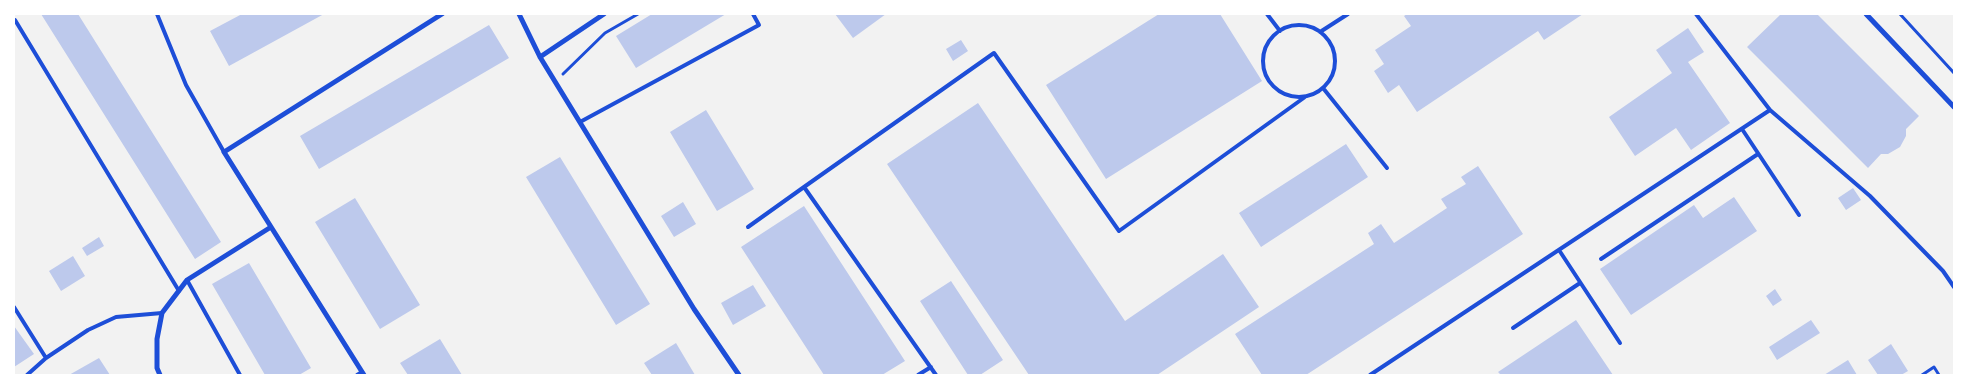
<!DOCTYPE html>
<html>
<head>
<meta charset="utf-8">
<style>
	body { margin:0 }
	#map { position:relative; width:1968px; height:389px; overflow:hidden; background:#f2f2f2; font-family:Raleway,sans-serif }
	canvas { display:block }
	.frame { position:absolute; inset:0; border:15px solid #fff; pointer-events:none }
</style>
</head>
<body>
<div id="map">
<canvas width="1968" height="389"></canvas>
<div class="frame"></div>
</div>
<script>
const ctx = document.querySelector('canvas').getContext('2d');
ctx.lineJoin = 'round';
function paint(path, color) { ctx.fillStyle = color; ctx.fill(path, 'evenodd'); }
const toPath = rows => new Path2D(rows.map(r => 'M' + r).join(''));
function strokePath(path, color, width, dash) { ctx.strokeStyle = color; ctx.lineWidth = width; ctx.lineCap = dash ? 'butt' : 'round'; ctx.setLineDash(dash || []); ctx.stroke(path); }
const building = toPath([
	[41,14,78,14,221,242,195,259],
	[242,14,324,14,229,66,210,31],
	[652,14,726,14,636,68,616,36],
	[835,14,886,14,853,38],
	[1159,14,1220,14,1262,81,1106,179,1046,85],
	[1407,14,1583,14,1544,40,1538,31,1417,112,1399,85,1388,93,1374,71,1384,64,1375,50,1411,26,1404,16],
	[1781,14,1817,14,1919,116,1906,129,1906,136,1900,147,1888,154,1881,154,1868,168,1747,47],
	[489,25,509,58,319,169,300,136],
	[1688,28,1704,52,1688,62,1730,123,1691,150,1676,128,1635,156,1609,117,1672,73,1656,50],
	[961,40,968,51,953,61,946,49],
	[978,103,1125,321,1223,254,1259,307,1157,375,1029,375,887,164],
	[706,110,754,189,717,211,670,132],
	[1346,144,1368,177,1261,247,1239,213],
	[560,157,650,304,616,325,526,177],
	[1478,166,1523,234,1306,375,1262,375,1235,334,1374,244,1368,233,1381,224,1394,243,1447,208,1441,199,1466,184,1461,177],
	[1853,188,1861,200,1846,210,1838,198],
	[1734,197,1757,231,1631,315,1600,269,1694,205,1703,218],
	[355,198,420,305,380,329,315,222],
	[683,202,696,224,674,237,661,216],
	[804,206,905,361,882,375,824,375,741,247],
	[99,237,104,246,87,256,82,248],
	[73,256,85,276,61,291,49,271],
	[249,263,311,368,299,375,265,375,212,284],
	[951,281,1003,360,980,375,968,375,920,301],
	[753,285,766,306,733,325,721,303],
	[1775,289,1782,300,1773,306,1766,296],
	[1576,320,1613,375,1501,375,1498,372],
	[1811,320,1820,333,1777,360,1769,347],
	[14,326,34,354,14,367],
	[440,339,462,375,408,375,400,363],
	[676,343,695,375,652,375,644,363],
	[1891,344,1908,371,1901,375,1878,375,1868,360],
	[99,358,110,375,69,375],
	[1848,360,1857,375,1824,375]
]);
const path = toPath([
	[1900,14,1954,73],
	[563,74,605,33,638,14],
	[1922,375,1934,367,1939,375]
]);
const service = toPath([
	[157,14,186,85,224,152],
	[1267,14,1280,31],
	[1696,14,1770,110,1870,196,1943,271,1954,287],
	[15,20,179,291],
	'1263 61a36 36 0 1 1 72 0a36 36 0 1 1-72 0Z',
	[1320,32,1348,14],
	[1323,88,1387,168],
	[580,122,759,25,753,14],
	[1742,129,1799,215],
	[804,187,994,53,1119,231,1305,97],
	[748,227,804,187,936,375],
	[1559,250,1620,343],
	[1601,259,1758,154],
	[187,280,240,375],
	[14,307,46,358],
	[1513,328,1580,283],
	[27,375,46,358,88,330,116,317,162,313],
	[357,375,362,372],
	[918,375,931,367],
	[1370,375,1770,110]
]);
const minor = toPath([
	[519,14,540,57,694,309,739,375],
	[1866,14,1954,107],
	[540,57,604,14],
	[160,375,157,368,157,339,162,313,187,280,271,227],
	[364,375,224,152,442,14]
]);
paint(building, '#bdc9ec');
strokePath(path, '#1d4ed8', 3);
strokePath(service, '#1d4ed8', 4);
strokePath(minor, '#1d4ed8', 5);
</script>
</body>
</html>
